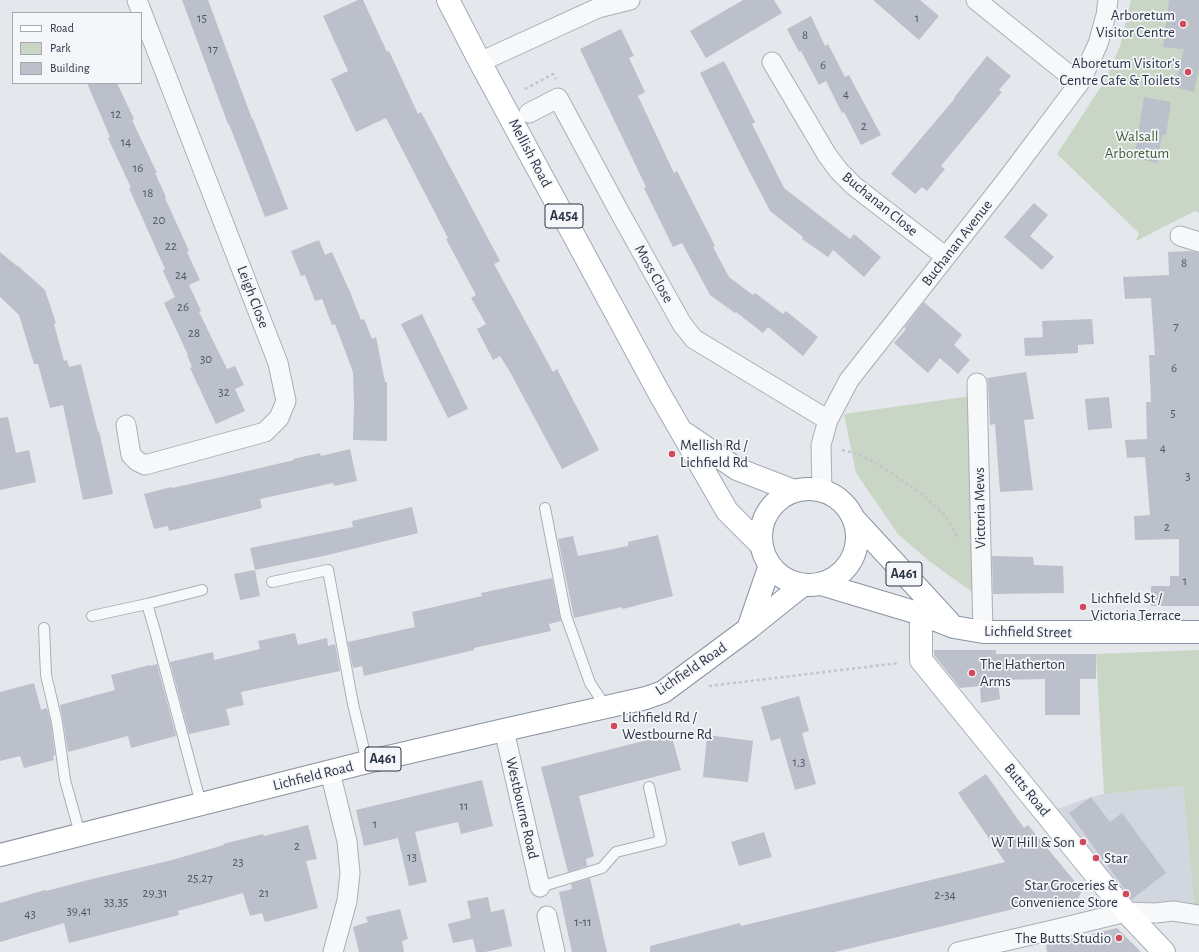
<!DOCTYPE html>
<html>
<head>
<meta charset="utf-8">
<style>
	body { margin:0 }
	#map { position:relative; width:1199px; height:952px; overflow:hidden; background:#e4e7ec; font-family:"Alegreya Sans",sans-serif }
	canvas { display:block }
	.legend { position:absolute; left:12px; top:12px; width:130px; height:72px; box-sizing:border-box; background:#f4f6f9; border:1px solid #a4a8b1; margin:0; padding:5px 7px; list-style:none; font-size:12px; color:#2b3445 }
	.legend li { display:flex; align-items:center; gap:8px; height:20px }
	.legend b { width:20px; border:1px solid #a4a8b1 }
</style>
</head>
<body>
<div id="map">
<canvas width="1199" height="952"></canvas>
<ul class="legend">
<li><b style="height:5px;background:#fff"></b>Road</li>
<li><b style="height:11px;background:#c9d6c5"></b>Park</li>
<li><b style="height:11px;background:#bbc0ca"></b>Building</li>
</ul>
</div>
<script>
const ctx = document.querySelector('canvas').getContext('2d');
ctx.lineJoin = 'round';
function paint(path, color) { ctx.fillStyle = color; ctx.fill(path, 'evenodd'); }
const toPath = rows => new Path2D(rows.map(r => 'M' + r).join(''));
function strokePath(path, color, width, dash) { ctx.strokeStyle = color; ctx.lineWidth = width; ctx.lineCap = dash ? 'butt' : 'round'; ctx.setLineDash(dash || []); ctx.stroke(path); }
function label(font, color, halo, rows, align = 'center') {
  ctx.font = font + ' "Alegreya Sans",sans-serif'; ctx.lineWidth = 3.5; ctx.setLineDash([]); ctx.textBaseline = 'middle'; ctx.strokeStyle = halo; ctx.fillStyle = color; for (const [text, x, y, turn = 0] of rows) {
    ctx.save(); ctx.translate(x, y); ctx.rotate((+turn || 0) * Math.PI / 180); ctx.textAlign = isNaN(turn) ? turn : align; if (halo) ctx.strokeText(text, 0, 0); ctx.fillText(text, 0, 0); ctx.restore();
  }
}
const built = toPath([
	[1183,786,1194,905,1123,901,1054,810,1091,797,1104,794]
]);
const green = toPath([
	[1131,0,1199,0,1199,213,1195,211,1136,241,1139,233,1057,154,1106,79,1120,46],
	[971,396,982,599,929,561,898,534,856,473,844,414],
	[1199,650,1199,906,1194,905,1183,786,1104,794,1096,654]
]);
const building = toPath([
	[182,0,208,0,252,119,253,119,288,209,265,217,229,124,228,124],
	[358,0,363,0,387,52,389,51,418,114,421,112,500,261,494,264,553,372,557,369,599,450,562,469,510,372,500,356,493,360,477,329,486,324,471,298,476,295,446,239,448,238,386,118,356,132,331,79,348,71,323,16],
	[743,0,774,0,782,13,706,58,690,31],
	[873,0,920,0,939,16,919,40],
	[1169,0,1199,0,1199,68,1194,92,1175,87,1184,49,1163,47],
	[811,16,825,46,828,44,845,77,849,75,881,135,861,145,844,112,842,113,826,81,819,85,801,51,799,52,787,29],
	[621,29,634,56,629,58,645,92,638,96,674,173,677,171,715,246,713,247,729,277,753,295,755,293,783,314,786,311,818,337,803,356,768,327,763,333,736,312,735,313,710,295,682,243,673,247,644,188,646,187,580,49],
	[987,56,1011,76,999,90,1002,92,941,166,945,169,927,191,922,187,915,194,891,174,956,97,953,99],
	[724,61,755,122,752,124,784,188,850,239,854,234,881,257,864,277,833,250,828,257,802,239,803,237,770,211,743,159,700,73],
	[87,83,117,83,134,119,132,120,157,173,155,173,166,197,165,198,189,251,187,252,200,280,189,285,201,311,199,312,227,369,235,366,244,385,235,389,245,411,216,424,190,368,192,367,187,355,188,355,164,303,175,297,163,271,165,269,129,188,131,188,108,138,110,137],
	[1144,97,1171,102,1166,135,1162,135,1157,163,1134,158],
	[1034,203,1048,215,1030,236,1054,257,1042,270,1004,237],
	[319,240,325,255,332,252,350,292,361,320,364,319,372,339,376,337,385,382,387,382,387,441,353,440,354,405,353,372,335,324,332,325,322,299,315,301,305,275,301,276,291,251],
	[1190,251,1199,253,1199,606,1151,606,1151,586,1170,586,1170,576,1179,576,1179,539,1135,540,1134,516,1150,515,1145,457,1127,458,1125,440,1147,439,1146,402,1151,402,1149,355,1155,355,1151,298,1125,299,1123,277,1169,275,1168,252],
	[0,252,17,266,17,265,45,290,56,323,54,324,64,361,67,360,69,367,81,364,98,432,99,431,113,494,83,500,63,405,50,408,38,364,34,364,19,315,0,297],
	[924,302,962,335,954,345,970,360,958,374,940,358,928,373,894,343,906,329,904,328],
	[422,314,468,409,448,418,401,324],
	[1092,319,1094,344,1078,345,1078,353,1025,356,1024,338,1043,337,1042,321],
	[1026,372,1034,419,1024,420,1033,490,1000,492,995,424,990,425,988,383,987,378],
	[1109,397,1112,428,1088,430,1085,399],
	[8,417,16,453,29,450,36,482,0,490,0,418],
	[350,449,357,481,334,486,333,483,260,499,262,508,169,531,168,526,154,529,144,494,171,487,172,488,226,476,294,460,293,459,320,453,321,456],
	[412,507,418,533,328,555,255,570,250,548,353,527,352,521],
	[658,535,673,596,623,609,622,607,574,618,558,539,573,536,578,556,628,546,628,542],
	[992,556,1033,557,1034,565,1063,566,1064,593,993,594],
	[255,570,260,596,240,600,234,574],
	[552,578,561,621,549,624,551,631,474,648,474,650,364,676,362,666,353,668,348,642,415,627,412,612,482,596,481,593],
	[295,633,298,645,327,638,328,646,335,644,340,671,241,692,244,705,226,709,230,725,189,734,170,662,213,652,214,660,260,649,258,641],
	[934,650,996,650,996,654,1096,654,1096,679,1080,679,1080,715,1045,715,1045,679,998,680,1000,699,981,703,980,686,960,688,934,655],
	[157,664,176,736,131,748,128,736,68,752,63,721,60,705,115,690,111,675,150,665,150,666],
	[34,683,41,710,47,708,51,723,55,755,53,756,54,760,24,768,20,756,0,761,0,692],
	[799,696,809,731,802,733,816,784,795,790,780,738,771,741,761,707],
	[671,734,681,770,579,796,594,856,586,859,587,866,568,872,541,767],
	[707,735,753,741,748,782,703,777],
	[986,774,1024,828,1028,825,1082,890,1077,901,1022,907,835,952,650,952,650,946,740,923,741,926,1005,862,958,793],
	[482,780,493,826,461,834,458,822,415,832,427,882,409,886,398,838,364,846,356,810],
	[1091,797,1110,822,1122,813,1166,873,1132,899,1069,813],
	[308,825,317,859,306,861,318,908,265,922,262,913,250,916,243,893,178,911,179,915,69,943,64,923,0,942,0,903,45,890,46,891,88,880,172,860,224,845,223,844,263,834,264,836],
	[764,832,772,857,739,866,731,842],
	[590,878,607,952,572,952,559,892,572,889,571,884],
	[488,897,491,912,504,909,512,946,485,952,476,952,473,939,453,943,448,924,471,918,467,901],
	[400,909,408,939,402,941,404,952,359,952,353,927,368,922,366,917],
	[1117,928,1141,952,1047,952,1046,945]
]);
const path = toPath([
	[525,89,553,74,556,79],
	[842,450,858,454,881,466,923,495,944,515,959,539],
	[709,686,899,663]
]);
const lane = toPath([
	[545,508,566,616,590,683,606,707],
	[272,582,328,570,353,704,367,762],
	[147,604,202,590],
	[92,616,147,604,155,631,201,804],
	[44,628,46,675,57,722,65,780,80,834],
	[540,887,602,868,616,852,661,841,649,787]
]);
const street = toPath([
	[976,0,1069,75,1080,82],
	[480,62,598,8,630,0],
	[772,62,827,155,839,171,854,186,946,257],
	[529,113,558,98,620,213,682,324,694,339,828,420],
	[1180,236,1199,242],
	[977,383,983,632],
	[126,425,131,455,137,461,145,465,265,432,279,418,286,401,278,363,137,0],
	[822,490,821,445,828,420,849,380,1004,183,1080,82,1098,44,1106,15,1108,0],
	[504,730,540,887],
	[330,772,347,841,350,873,347,901,333,952],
	[547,916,555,952],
	[958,952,1057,929,1126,912,1156,913,1173,911,1199,915]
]);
const secondary = toPath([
	[921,614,921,660,1126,912,1164,952]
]);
const primary = toPath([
	[448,0,480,62,658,391,727,511,761,545],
	[686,434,737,469,794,491]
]);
const highway = toPath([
	'761 537a48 48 0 1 1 96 0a48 48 0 1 1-96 0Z',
	[855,520,949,622],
	[821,584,921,614,954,627,983,632,1199,632],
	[748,629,770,565],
	[0,855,367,762,504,730,646,698,663,692,748,629,803,585]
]);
const markers = [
	[1183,24,4,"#d1495b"],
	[1188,72,4,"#d1495b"],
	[672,454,4,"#d1495b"],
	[1083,607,4,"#d1495b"],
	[972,673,4,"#d1495b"],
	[614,726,4,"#d1495b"],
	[1083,842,4,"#d1495b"],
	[1096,858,4,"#d1495b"],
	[1126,894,4,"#d1495b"],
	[1119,938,4,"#d1495b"]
];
const numberNames = [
	["15",202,18],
	["1",917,18],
	["8",805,35],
	["17",213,49],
	["6",823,65],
	["4",846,94],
	["12",116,114],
	["2",864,126],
	["14",126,142],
	["16",138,168],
	["18",148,193],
	["20",159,220],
	["22",171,246],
	["8",1184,263],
	["24",181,275],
	["26",183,307],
	["7",1176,326],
	["28",194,333],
	["30",206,359],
	["6",1174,368],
	["32",224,392],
	["5",1173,413],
	["4",1163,448],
	["3",1188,476],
	["2",1167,527],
	["1",1185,581],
	["1,3",799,762],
	["11",464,806],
	["1",375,824],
	["2",297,846],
	["13",412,857],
	["23",238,862],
	["25,27",200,878],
	["29,31",155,893],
	["21",264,893],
	["2-34",945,895],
	["33,35",116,902],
	["39,41",79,911],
	["43",30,914],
	["1-11",583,922]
];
const shields = [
	[564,216,38],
	[904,574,36],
	[383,759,36]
];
const shieldNames = [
	["A454",564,216],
	["A461",904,574],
	["A461",383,759]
];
const poiNames = [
	["Arboretum",1175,15],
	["Visitor Centre",1175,32],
	["Aboretum Visitor's",1180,63],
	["Centre Cafe & Toilets",1180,80],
	["Mellish Rd /",680,445,"left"],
	["Lichfield Rd",680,462,"left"],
	["Lichfield St /",1091,598,"left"],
	["Victoria Terrace",1091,615,"left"],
	["The Hatherton",980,664,"left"],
	["Arms",980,681,"left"],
	["Lichfield Rd /",622,717,"left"],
	["Westbourne Rd",622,734,"left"],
	["W T Hill & Son",1075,842],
	["Star",1104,858,"left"],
	["Star Groceries &",1118,885],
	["Convenience Store",1118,902],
	["The Butts Studio",1111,938]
];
const parkNames = [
	["Walsall",1137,136],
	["Arboretum",1137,153]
];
const streetNames = [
	["Mellish Road",530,153,62],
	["Buchanan Close",880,204,39],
	["Buchanan Avenue",957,243,-52],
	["Moss Close",654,274,61],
	["Leigh Close",253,297,69],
	["Victoria Mews",980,508,-91],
	["Lichfield Street",1028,632,1],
	["Lichfield Road",691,669,-34],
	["Lichfield Road",313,776,-14],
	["Butts Road",1027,790,51],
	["Westbourne Road",522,808,77]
];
paint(built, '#d2d6de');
paint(green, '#c9d6c5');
paint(building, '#bbc0ca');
strokePath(lane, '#a9aeb7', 12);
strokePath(street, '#a9aeb7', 21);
strokePath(secondary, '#a9aeb7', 24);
strokePath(primary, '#a3abb8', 24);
strokePath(highway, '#8b94a3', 24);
strokePath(path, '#c2c5cb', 2.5, [3, 3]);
strokePath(lane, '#f7f8fa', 10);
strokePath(street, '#f7f8fa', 19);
strokePath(secondary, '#fff', 22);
strokePath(primary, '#fff', 22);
strokePath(highway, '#fff', 22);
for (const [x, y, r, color] of markers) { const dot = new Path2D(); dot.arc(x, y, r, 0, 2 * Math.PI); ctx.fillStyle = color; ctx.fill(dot); strokePath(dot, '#f4f6f9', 1.5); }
label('13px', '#4f5766', null, numberNames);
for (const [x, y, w] of shields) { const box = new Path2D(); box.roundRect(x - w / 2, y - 12, w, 24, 3); ctx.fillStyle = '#f4f6f9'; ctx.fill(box); strokePath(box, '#2b3445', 1); }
label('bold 14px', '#2b3445', null, shieldNames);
label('15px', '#2b3445', '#f4f6f9', poiNames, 'right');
label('15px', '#3f6138', '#f4f6f9', parkNames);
label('15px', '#2b3445', '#f4f6f9', streetNames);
</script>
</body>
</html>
